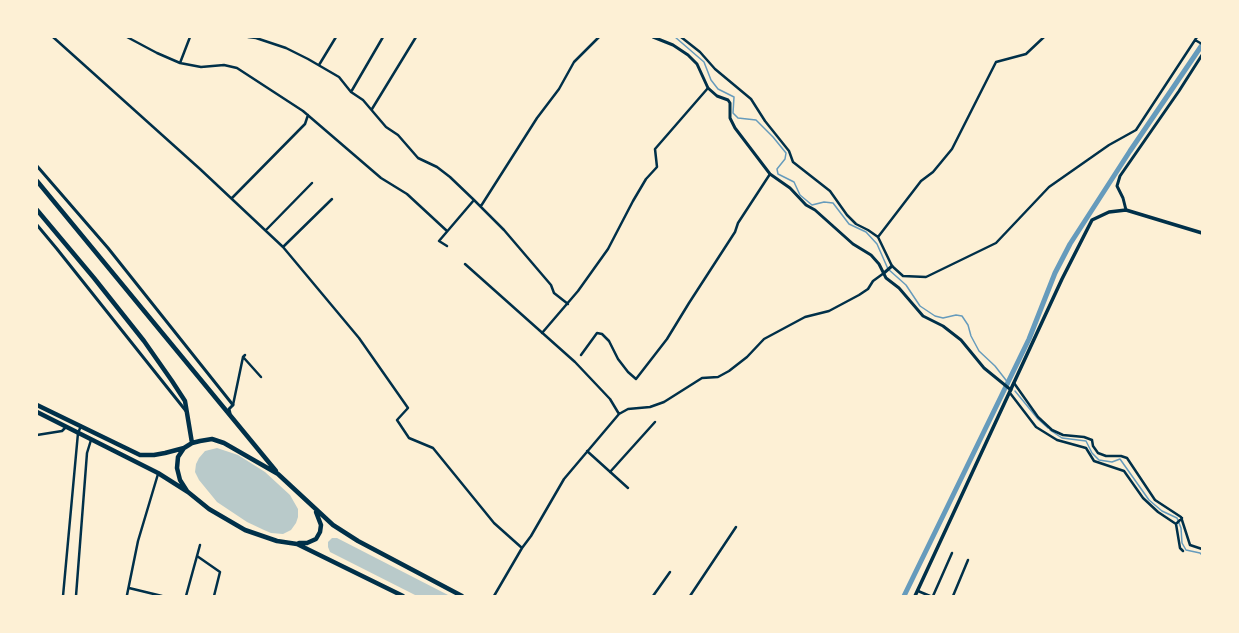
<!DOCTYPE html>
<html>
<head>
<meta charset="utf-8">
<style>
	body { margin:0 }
	#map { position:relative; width:1239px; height:633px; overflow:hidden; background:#fdf0d5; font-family:"Titillium Web",sans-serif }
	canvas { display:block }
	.frame { position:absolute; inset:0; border:38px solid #fdf0d5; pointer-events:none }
</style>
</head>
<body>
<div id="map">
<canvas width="1239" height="633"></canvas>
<div class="frame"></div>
</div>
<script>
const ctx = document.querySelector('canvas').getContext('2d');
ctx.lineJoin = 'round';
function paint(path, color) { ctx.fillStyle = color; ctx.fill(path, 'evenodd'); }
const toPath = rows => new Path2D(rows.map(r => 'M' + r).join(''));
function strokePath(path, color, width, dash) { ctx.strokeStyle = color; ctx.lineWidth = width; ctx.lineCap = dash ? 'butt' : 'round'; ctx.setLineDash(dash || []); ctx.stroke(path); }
const green = toPath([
	[217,448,238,455,265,472,290,495,298,509,298,517,296,523,291,530,283,534,271,533,264,530,247,522,217,502,199,480,195,472,196,464,199,458,205,451],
	[332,538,337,538,450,596,417,596,330,552,328,547,328,542]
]);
const stream = toPath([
	[675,37,704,62,711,80,718,89,734,97,733,113,738,118,756,120,773,137,786,153,785,159,777,169,778,174,794,182,800,195,812,205,824,202,833,203,849,224,866,232,877,244,888,269,906,285,920,306,935,316,943,318,956,315,962,316,968,325,971,336,979,351,995,366,1009,384],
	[1015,391,1038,419,1048,428],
	[1050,430,1062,438,1086,441,1092,453,1099,460,1112,462,1120,459,1149,500,1162,511,1177,518,1181,528,1182,543,1186,550,1200,553,1202,555]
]);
const canal = toPath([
	[904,596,1029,339,1055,273,1070,244,1130,151,1202,45]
]);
const minor = toPath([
	[53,37,200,169,283,247,359,338,408,408,397,420,409,438,433,448,494,523,522,548],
	[127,37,157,53,180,63,201,67,224,65,237,68,303,111,381,178,407,194,447,231],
	[248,37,256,38,286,48,308,59,339,77,351,92,363,100,386,127,398,135,418,158,437,167,450,177,474,200,504,230,551,285,554,293,568,304],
	[681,37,700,52,715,69,751,99,765,121,789,151,793,162,830,191,847,215,856,224,868,230,878,237,892,266,903,276,926,277,996,243,1049,187,1109,145,1136,130,1197,37],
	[1195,40,1202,44],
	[180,63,190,37],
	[319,65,336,37],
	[351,92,383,37],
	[372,109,416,37],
	[232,198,305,124,308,115],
	[481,206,537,118,559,89,574,62,599,37],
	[266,230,312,183],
	[878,237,921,181,933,172,952,149,996,62,1026,54,1044,37],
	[447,246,439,241,474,200],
	[283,247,332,199],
	[465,264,575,362,610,399,619,414],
	[542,333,578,291,608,249,633,201,646,179,657,167,655,149,708,88],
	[581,355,597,333,602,334,609,341,618,359,628,372,636,379,667,339,689,303,735,232,738,223,770,174],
	[244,358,261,377],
	[1014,383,1038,417,1052,430,1063,435,1084,437,1092,440,1093,446,1098,453,1106,456,1121,456,1127,458,1155,500,1181,517,1190,545,1202,549],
	[1010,393,1036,427,1057,440,1086,448,1094,461,1124,471,1143,498,1158,512,1176,524,1180,548,1183,551],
	[233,405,243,357,245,355],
	[37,435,62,431,66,427],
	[587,451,628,488],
	[610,472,655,422],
	[1176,524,1182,518],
	[197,556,220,572,214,596],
	[129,588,162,596],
	[918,591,930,596],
	[127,595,138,541,158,474],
	[63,596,78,433,81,426],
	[76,596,87,453,91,440],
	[186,596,200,545],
	[494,596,522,548,531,536,564,479,619,414,628,409,650,407,664,402,702,378,718,377,729,371,747,357,764,339,805,317,829,311,859,295,868,289,873,281,884,273],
	[653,596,670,572],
	[690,596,736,527],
	[933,596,952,553],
	[953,596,968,560]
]);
const tertiary = toPath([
	[653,37,673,45,688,55,697,64,708,88,717,96,728,100,730,103,730,118,735,128,770,174,790,188,806,205,815,210,853,244,871,255,879,264,886,278,899,288,923,316,943,326,961,340,984,368,1011,390],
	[37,166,108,248,233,405,229,409,230,413],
	[1126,210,1123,198,1117,186,1120,176,1179,91,1202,55],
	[37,225,57,249,186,411],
	[884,273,892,266]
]);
const secondary = toPath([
	[915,596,1062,279,1092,220,1109,212,1126,210,1202,233]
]);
const trunk = toPath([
	[37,181,276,471],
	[37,210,94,278,144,341,172,381,185,401,192,443],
	[37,405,140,455,154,455,165,453,184,448,192,443,200,441,212,439,224,443,278,474,333,525,358,541,462,596],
	[37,412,158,473,188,492,209,509,245,530,277,541,297,544,403,596],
	[184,448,178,457,177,468,180,480,187,491],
	[299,543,307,543,316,539,320,532,321,525,316,512]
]);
paint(green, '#b9caca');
strokePath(stream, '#669bbc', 1.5);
strokePath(canal, '#669bbc', 5);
strokePath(minor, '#003049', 2.5);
strokePath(tertiary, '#003049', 3);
strokePath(secondary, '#003049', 3.5);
strokePath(trunk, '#003049', 4.5);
</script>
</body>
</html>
